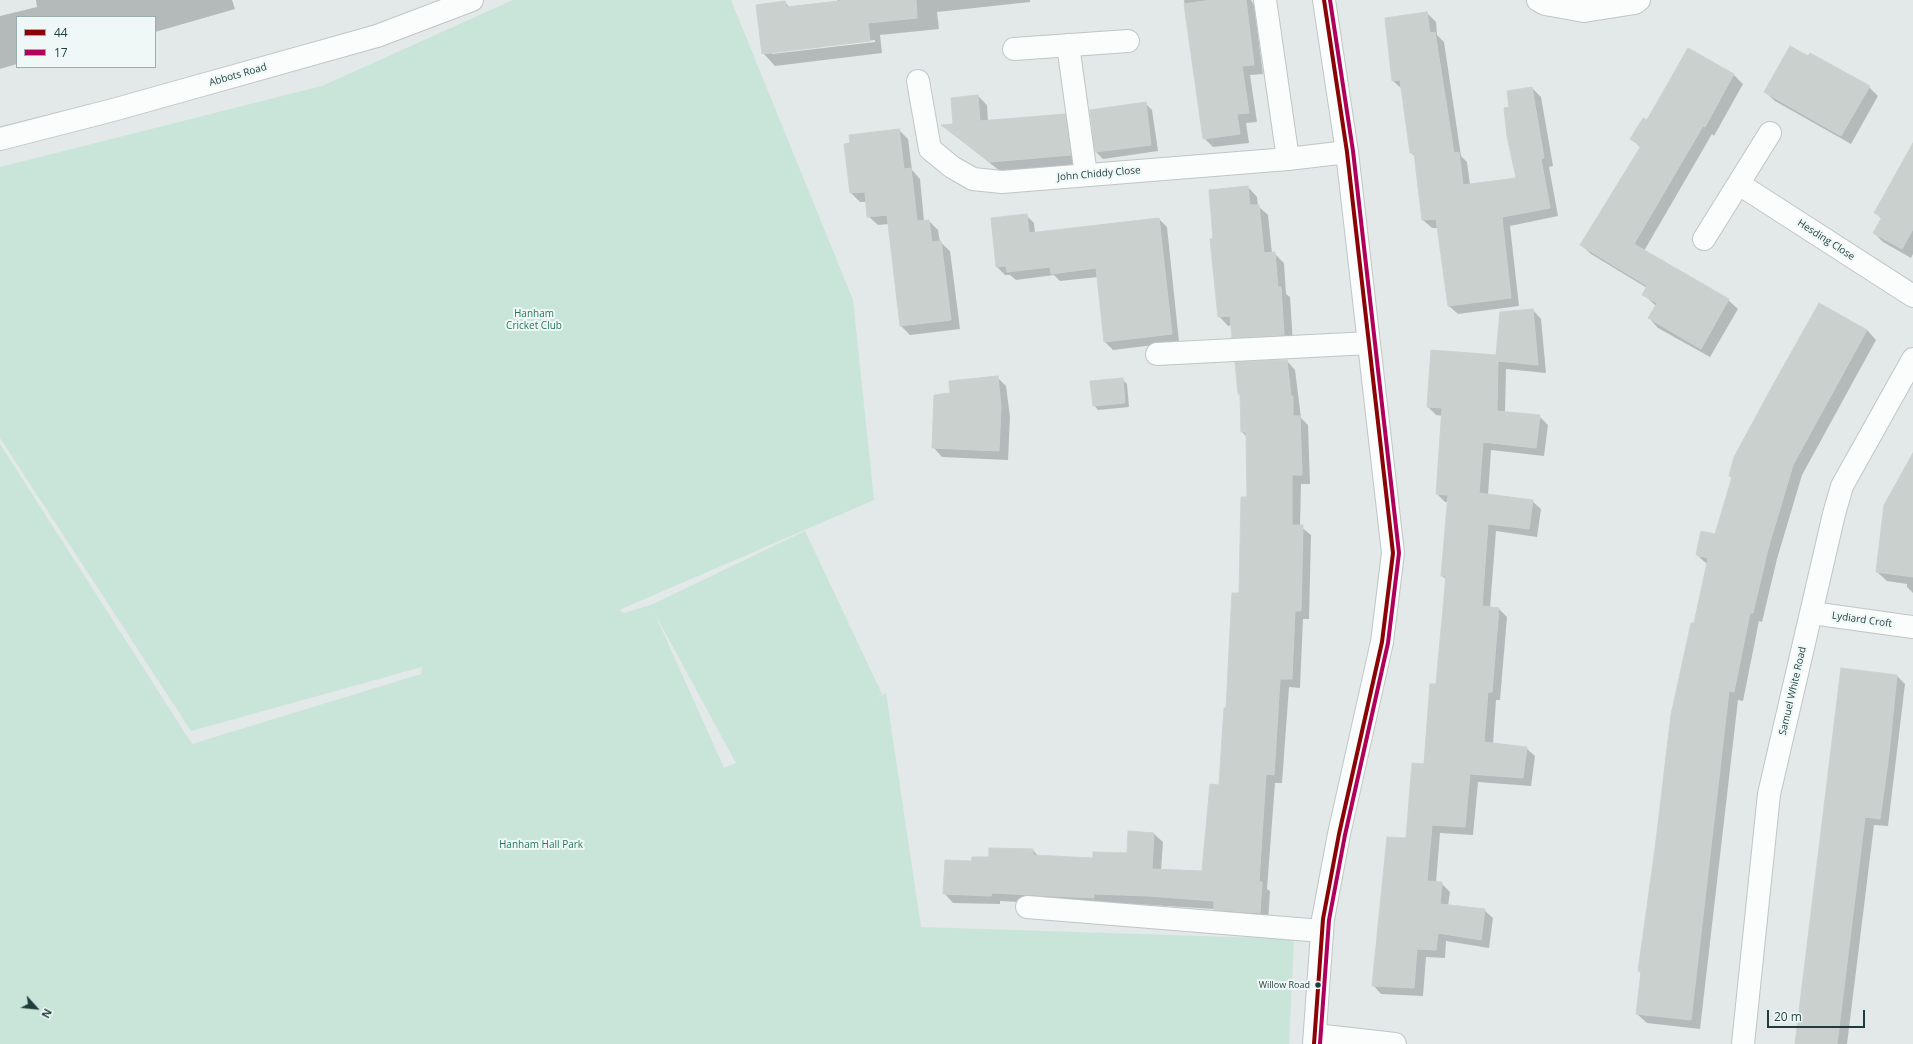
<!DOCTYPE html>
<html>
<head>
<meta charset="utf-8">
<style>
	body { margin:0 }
	#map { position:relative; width:1913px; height:1044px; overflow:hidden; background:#e2e9e8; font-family:"Open Sans",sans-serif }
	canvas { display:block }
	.legend { position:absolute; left:16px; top:16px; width:140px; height:52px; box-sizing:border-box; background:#eff8f6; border:1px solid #9badac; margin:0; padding:5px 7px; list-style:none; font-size:12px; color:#1e3d3d }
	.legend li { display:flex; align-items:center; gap:8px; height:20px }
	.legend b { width:20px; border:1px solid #9badac }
	.north { position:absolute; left:16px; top:988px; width:40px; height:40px; -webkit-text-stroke:3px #eff8f6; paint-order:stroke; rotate:117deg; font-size:11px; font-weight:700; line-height:16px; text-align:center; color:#1e3d3d }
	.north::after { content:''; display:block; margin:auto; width:14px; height:18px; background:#1e3d3d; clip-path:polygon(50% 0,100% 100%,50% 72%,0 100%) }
	.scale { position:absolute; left:1767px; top:1010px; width:98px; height:18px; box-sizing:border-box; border:2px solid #1e3d3d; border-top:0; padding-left:5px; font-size:12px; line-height:14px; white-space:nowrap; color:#1e3d3d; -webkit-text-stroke:3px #eff8f6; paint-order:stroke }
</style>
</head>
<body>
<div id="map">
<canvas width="1913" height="1044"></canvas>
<ul class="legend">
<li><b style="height:5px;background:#8b0304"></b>44</li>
<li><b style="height:5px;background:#b10059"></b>17</li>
</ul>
<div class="north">N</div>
<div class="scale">20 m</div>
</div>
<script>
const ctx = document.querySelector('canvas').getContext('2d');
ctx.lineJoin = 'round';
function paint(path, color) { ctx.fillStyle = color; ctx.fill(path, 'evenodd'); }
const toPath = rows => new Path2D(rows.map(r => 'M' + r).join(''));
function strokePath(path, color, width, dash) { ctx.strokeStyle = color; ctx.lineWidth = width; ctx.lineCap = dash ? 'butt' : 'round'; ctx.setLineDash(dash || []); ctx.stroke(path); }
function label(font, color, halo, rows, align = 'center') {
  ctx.font = font + ' "Open Sans",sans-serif'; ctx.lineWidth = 4; ctx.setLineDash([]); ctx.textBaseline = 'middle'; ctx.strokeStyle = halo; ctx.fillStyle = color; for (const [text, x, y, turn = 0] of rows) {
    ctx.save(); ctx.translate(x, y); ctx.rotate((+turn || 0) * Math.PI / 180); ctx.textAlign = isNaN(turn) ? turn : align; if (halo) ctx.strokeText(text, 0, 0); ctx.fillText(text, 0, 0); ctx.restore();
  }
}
const green = toPath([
	[513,0,731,0,853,300,874,500,619,610,624,613,651,605,805,531,882,694,875,698,886,693,921,927,1294,939,1289,1044,0,1044,0,444,192,744,421,674,422,667,191,731,0,438,0,167,322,86],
	[654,612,736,763,724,768]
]);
const shadow = toPath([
	[36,0,232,0,235,9,155,32,155,17,17,17,17,64,0,69,0,16,37,7],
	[837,0,1030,0,1030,2,937,12,939,29,880,35,882,53,775,66,763,53,785,2,790,8,838,2],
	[875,40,875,42,772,54,772,52],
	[1184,0,1251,0,1254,5,1263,74,1250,75,1257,122,1246,123,1249,143,1213,147,1204,138],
	[1427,13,1436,22,1437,35,1444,42,1461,156,1467,162,1470,185,1517,179,1510,108,1532,88,1541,97,1553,166,1549,167,1558,216,1510,226,1519,306,1458,314,1449,306,1438,228,1432,228,1423,220,1416,157,1411,153,1402,89,1393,81],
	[1689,50,1734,75,1743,84,1714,136,1712,134,1644,251,1728,300,1738,309,1710,357,1658,328,1649,318,1656,306,1643,294,1647,288,1591,254,1581,245,1641,148,1632,139,1647,121],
	[1869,87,1878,96,1851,144,1775,101,1765,92],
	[978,96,987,105,988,122,1064,114,1074,124,1079,164,1000,171,943,126,954,125],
	[1145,103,1152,110,1158,151,1103,159,1096,152,1091,111],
	[899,130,908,139,912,170,920,179,924,221,929,221,938,230,940,242,950,251,960,329,910,335,901,326,889,224,878,225,868,216,867,202,860,202,851,193,846,145],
	[1913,148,1913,254,1911,258,1883,242,1874,233,1882,219,1876,213],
	[1248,187,1257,197,1258,206,1268,215,1272,254,1274,253,1284,263,1286,294,1290,297,1293,344,1242,346,1233,337,1232,325,1228,326,1219,316,1215,240],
	[1026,215,1034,223,1035,233,1159,219,1167,227,1179,342,1113,350,1105,342,1098,277,1060,281,1054,275,1016,280,1010,275,1005,275,997,267,992,219],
	[1533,310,1541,319,1546,373,1506,369,1505,412,1539,416,1548,425,1544,456,1491,450,1488,495,1532,501,1541,509,1537,537,1496,531,1490,608,1499,609,1507,617,1500,700,1496,700,1493,744,1526,748,1535,756,1531,786,1478,782,1473,835,1440,833,1436,883,1441,883,1450,892,1448,906,1484,910,1493,918,1489,948,1446,941,1445,958,1426,957,1423,996,1381,994,1373,985,1425,765,1437,685,1446,579,1442,576,1448,502,1445,502,1437,494,1443,416,1436,415,1428,407,1497,356],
	[1867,330,1876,340,1802,475,1777,559,1762,622,1759,621,1743,701,1738,700,1700,1029,1647,1023,1637,1014,1641,973,1639,971,1695,624,1708,565,1697,555,1715,536,1733,478,1730,475],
	[1287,361,1295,370,1301,418,1308,425,1310,484,1301,484,1300,526,1311,535,1309,619,1303,619,1300,688,1289,687,1282,783,1275,783,1267,889,1270,891,1268,922,1223,918,1214,909,1102,902,1102,906,1000,901,1000,904,953,903,945,894,973,862,990,858,990,849,1033,850,1039,857,1094,859,1128,854,1154,834,1163,842,1161,870,1203,872,1220,786,1248,498,1247,437,1242,432,1241,396,1239,394],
	[997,377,1006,386,1010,417,1008,460,942,457,933,447,951,394],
	[1122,379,1127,384,1129,407,1098,410,1094,405],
	[1913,456,1913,593,1907,587,1907,584,1887,581,1877,572],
	[1897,676,1905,684,1888,826,1874,825,1847,1044,1796,1044]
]);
const building = toPath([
	[848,0,916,0,917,18,868,23,870,41,762,54,756,5,785,1,786,7,848,0],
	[1212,0,1246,0,1254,65,1242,66,1249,113,1237,114,1240,134,1203,139,1184,4,1212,0],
	[1427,12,1430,33,1435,32,1454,153,1459,152,1463,185,1516,178,1507,136,1504,108,1509,107,1507,91,1532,87,1544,158,1541,159,1550,208,1502,217,1511,298,1448,306,1436,219,1422,220,1414,153,1410,153,1400,80,1392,81,1385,18,1427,12],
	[1790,46,1808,56,1810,53,1870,86,1841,136,1764,92,1790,46],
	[1688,48,1734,74,1705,127,1703,126,1634,244,1729,299,1701,349,1648,318,1657,303,1642,295,1647,286,1580,245,1641,146,1630,139,1643,118,1647,120,1688,48],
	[978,95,980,121,1065,114,1071,155,990,162,941,125,953,124,951,98,978,95],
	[1146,102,1151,145,1095,152,1090,110,1146,102],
	[899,129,904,169,911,168,917,221,929,220,932,242,941,241,951,320,900,326,887,215,867,217,865,192,850,193,844,144,850,143,849,135,899,129],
	[1913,143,1913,229,1902,249,1873,233,1882,217,1874,213,1913,143],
	[1248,186,1250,205,1259,205,1264,253,1275,252,1278,287,1281,287,1284,335,1232,338,1230,316,1218,317,1210,239,1213,239,1209,190,1248,186],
	[1027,214,1029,233,1159,218,1172,334,1104,342,1096,268,1051,274,1050,267,1007,272,1006,266,996,267,991,218,1027,214],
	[1819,303,1867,330,1793,465,1768,549,1753,613,1750,613,1734,692,1729,691,1691,1020,1636,1014,1641,972,1638,971,1655,849,1671,715,1691,623,1694,623,1708,558,1696,555,1701,531,1715,534,1732,477,1729,476,1734,457,1773,385,1819,303],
	[1533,309,1538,365,1498,361,1497,411,1540,415,1536,448,1483,442,1479,493,1533,500,1529,529,1488,524,1482,606,1499,608,1492,692,1488,692,1484,742,1527,747,1523,778,1470,774,1465,827,1432,825,1427,881,1442,882,1440,904,1485,909,1481,940,1438,933,1436,950,1417,949,1414,988,1372,986,1387,837,1406,838,1412,763,1424,764,1430,684,1436,684,1446,576,1441,576,1448,495,1436,494,1442,408,1427,407,1431,350,1496,355,1500,312,1533,309],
	[1287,360,1291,396,1293,396,1293,416,1300,416,1302,475,1292,475,1292,525,1303,525,1301,611,1295,611,1292,679,1280,679,1274,775,1266,774,1259,882,1262,882,1260,913,1214,910,1214,901,1149,896,1094,894,1094,898,992,893,991,896,943,894,945,860,972,861,972,857,989,857,989,848,1033,849,1033,855,1093,858,1093,852,1127,853,1128,831,1154,833,1152,869,1202,871,1210,784,1219,785,1224,708,1226,708,1232,593,1239,593,1241,497,1247,497,1246,432,1241,432,1240,394,1238,394,1235,362,1287,360],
	[998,376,1001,407,999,451,932,448,934,395,950,393,949,381,998,376],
	[1123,378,1125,403,1093,406,1090,381,1123,378],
	[1913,453,1913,577,1876,572,1884,505,1913,453],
	[1841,668,1897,675,1889,754,1880,819,1865,817,1837,1044,1795,1044,1841,668]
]);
const minor = toPath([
	[1265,0,1288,159],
	[1538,0,1545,4,1584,11,1635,3,1639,0],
	[1068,45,1086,175],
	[1014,49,1128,41],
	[918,81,930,149,952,167,973,179,1002,182,1288,159,1347,152],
	[0,139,113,110,377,36,472,0],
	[1739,184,1913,296],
	[1704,239,1770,133],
	[1157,354,1369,343],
	[1812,613,1913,627],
	[1027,907,1322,931],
	[1315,1035,1395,1044],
	[1314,1044,1323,919,1339,834,1382,642,1393,553,1347,152,1324,0],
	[1743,1044,1769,794,1834,514,1842,486,1913,359]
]);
const bus1 = toPath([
	[1314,1044,1323,919,1339,834,1382,642,1393,553,1347,152,1324,0]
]);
const bus2 = toPath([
	[1320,1044,1329,920,1345,835,1388,643,1399,553,1353,151,1330,0]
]);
const markers = [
	[1318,985,3.5,"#1e3d3d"]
];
const busNames = [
	["Willow Road",1310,985]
];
const streetNames = [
	["Abbots Road",238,75,-16],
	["John Chiddy Close",1099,174,-5],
	["Hesding Close",1826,240,33],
	["Lydiard Croft",1862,620,8],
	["Samuel White Road",1793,691,-77]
];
const parkNames = [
	["Hanham",534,314],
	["Cricket Club",534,326],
	["Hanham Hall Park",541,845]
];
paint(green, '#c9e4d9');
paint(shadow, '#0003');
paint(building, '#c9d0ce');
strokePath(building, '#cad2d1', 1);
strokePath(minor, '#bfc6c5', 24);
strokePath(minor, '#fbfcfc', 22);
strokePath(bus1, '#8b0304', 4);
strokePath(bus2, '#b10059', 4);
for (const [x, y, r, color] of markers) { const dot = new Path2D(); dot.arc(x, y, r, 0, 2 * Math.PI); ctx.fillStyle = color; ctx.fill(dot); strokePath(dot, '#eff8f6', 1.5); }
label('9px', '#1e3d3d', '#eff8f6', busNames, 'right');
label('10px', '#1e3d3d', '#eff8f6', streetNames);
label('10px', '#24785b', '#eff8f6', parkNames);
</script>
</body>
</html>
